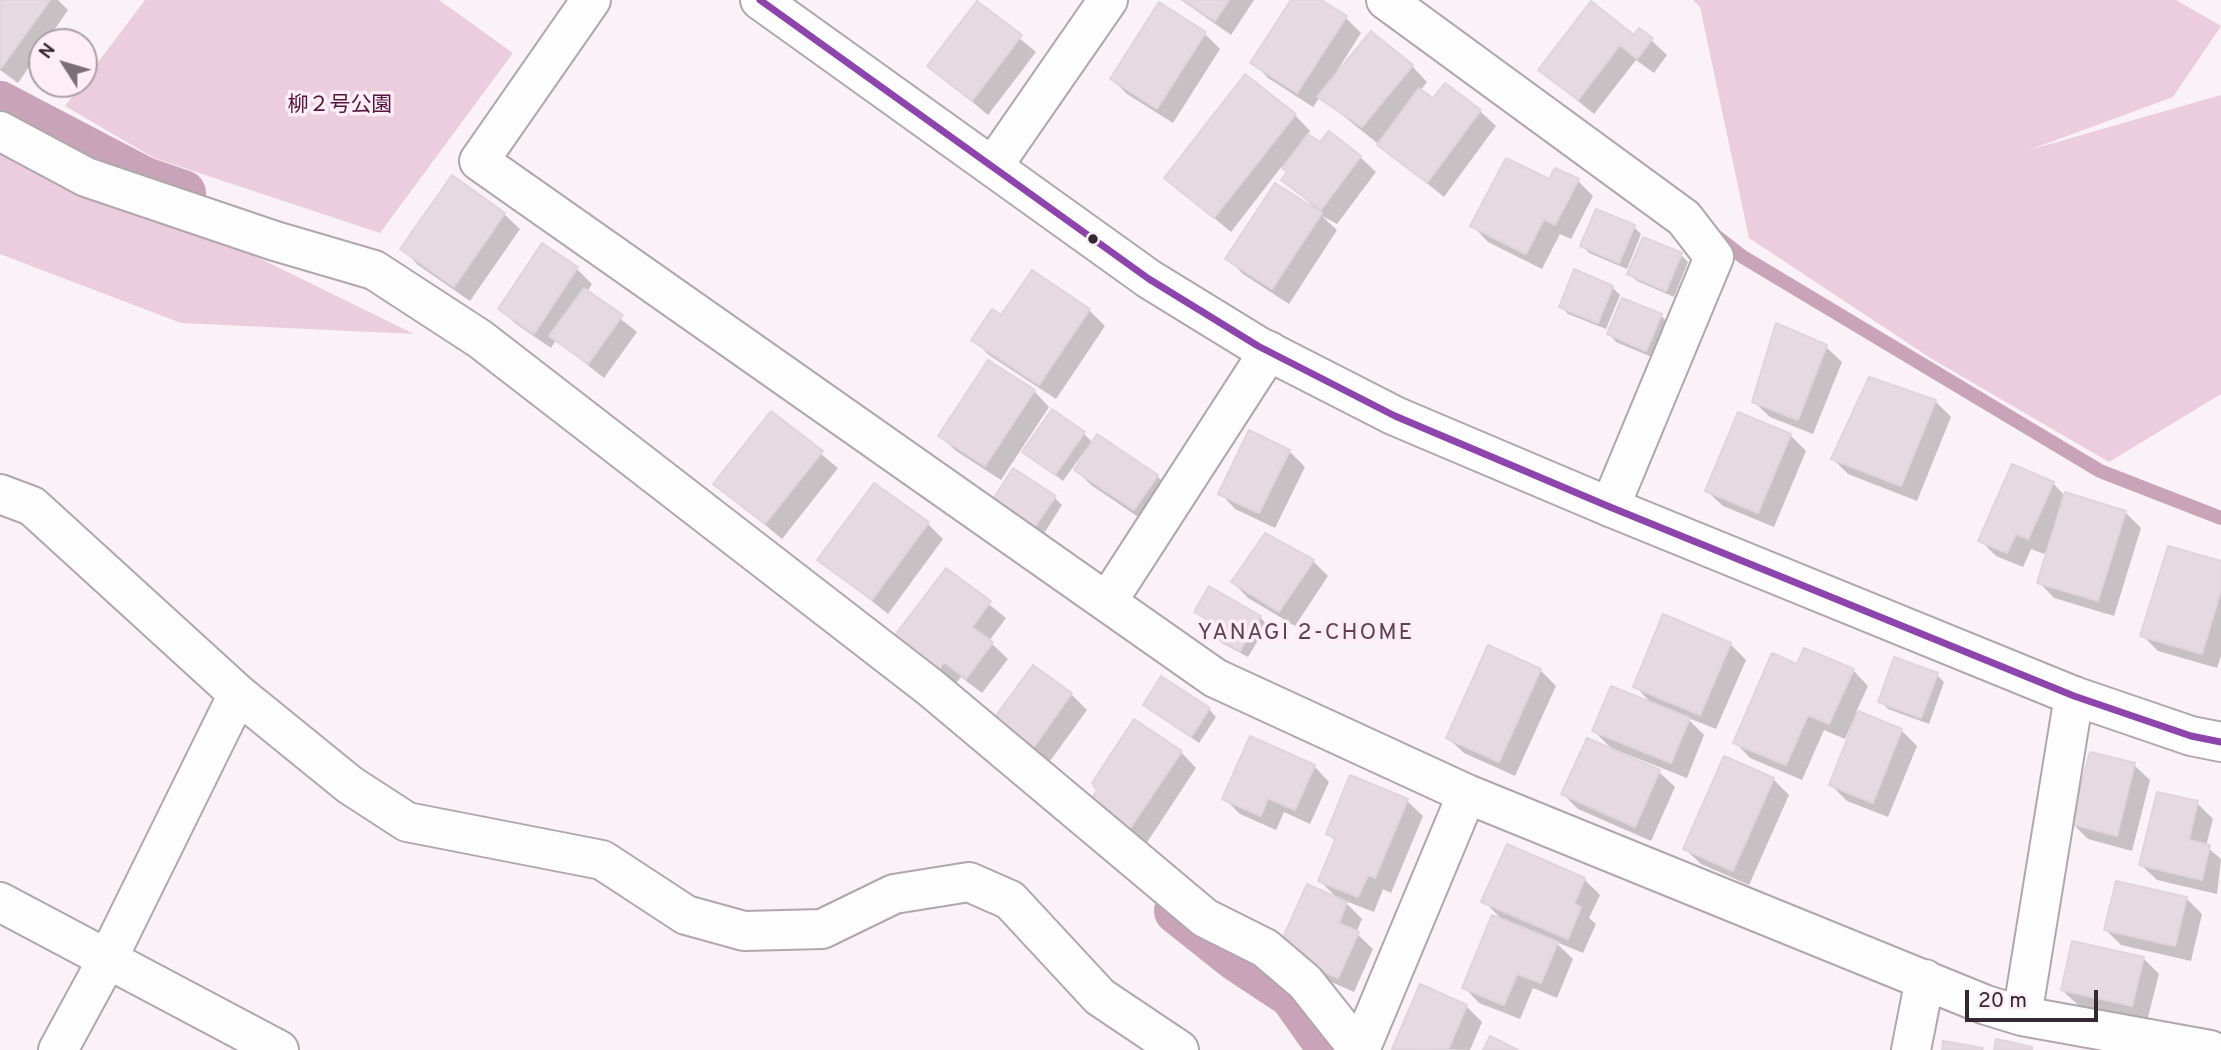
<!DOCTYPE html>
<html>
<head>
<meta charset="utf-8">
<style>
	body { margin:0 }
	#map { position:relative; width:2221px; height:1050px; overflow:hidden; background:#faf2f6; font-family:Overpass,sans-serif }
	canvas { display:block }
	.north { position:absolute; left:28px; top:28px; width:70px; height:70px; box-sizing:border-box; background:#fdeef6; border:2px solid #ad9fa7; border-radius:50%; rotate:307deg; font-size:19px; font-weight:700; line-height:28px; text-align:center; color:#362830 }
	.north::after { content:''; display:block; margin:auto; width:24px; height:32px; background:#7b6f75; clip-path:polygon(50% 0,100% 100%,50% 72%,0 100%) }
	.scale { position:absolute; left:1965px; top:990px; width:133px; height:32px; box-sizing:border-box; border:4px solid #362830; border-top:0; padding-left:9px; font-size:21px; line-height:24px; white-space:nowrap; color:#362830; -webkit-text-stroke:5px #fdeef6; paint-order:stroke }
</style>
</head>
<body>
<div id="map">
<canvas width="2221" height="1050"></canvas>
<div class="north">N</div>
<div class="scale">20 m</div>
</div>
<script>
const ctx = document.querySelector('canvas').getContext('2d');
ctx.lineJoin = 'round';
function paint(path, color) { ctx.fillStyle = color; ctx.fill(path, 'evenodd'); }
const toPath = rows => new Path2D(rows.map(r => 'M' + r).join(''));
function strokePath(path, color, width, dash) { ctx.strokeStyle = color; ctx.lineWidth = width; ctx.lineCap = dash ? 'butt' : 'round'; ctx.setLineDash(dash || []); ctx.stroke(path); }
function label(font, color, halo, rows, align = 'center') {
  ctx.font = font + ' Overpass,"Noto Sans JP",sans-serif'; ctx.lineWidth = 7; ctx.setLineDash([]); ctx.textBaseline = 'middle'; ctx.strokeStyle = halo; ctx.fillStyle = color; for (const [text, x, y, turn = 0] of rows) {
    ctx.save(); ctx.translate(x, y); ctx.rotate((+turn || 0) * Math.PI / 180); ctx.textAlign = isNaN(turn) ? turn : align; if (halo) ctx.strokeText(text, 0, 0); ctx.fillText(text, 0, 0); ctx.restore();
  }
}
const green = toPath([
	[145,0,439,0,513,53,380,233,154,158,65,106],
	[1693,0,2176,0,2221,26,2173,97,2029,150,2221,95,2221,394,2109,462,1932,359,1749,238,1700,7],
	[0,131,414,334,181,323,0,254]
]);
const shadow = toPath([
	[0,0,58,0,68,10,46,42,42,42,42,48,18,83,0,70],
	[1181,0,1254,0,1231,35],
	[1293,0,1318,0,1346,18,1361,33,1337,71,1339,72,1412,66,1427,82,1420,91,1433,101,1480,111,1496,126,1444,197,1320,97,1313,107,1268,78,1253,62],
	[977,3,1036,52,988,115,929,66],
	[1159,5,1205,34,1220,49,1173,123,1127,94,1112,79],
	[1635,37,1651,40,1667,55,1654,73,1636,60,1594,114,1540,70],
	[1246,77,1295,115,1310,131,1307,135,1320,145,1360,157,1376,172,1337,224,1322,216,1337,230,1289,304,1243,274,1228,259,1312,209,1314,207,1284,180,1289,173,1282,166,1231,232,1166,178],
	[1578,181,1593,196,1571,239,1560,234,1542,269,1488,242,1473,226,1550,182],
	[504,214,520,229,470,301,418,265,403,249],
	[1634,227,1641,234,1627,269,1589,253,1582,245],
	[543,246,577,269,592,284,587,292,637,332,604,378,556,340,551,348,516,324,500,309],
	[1681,255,1688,262,1674,297,1637,281,1629,274],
	[1032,272,1089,310,1105,326,1056,399,989,355,974,340,1002,317],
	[1612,287,1620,295,1606,329,1568,314,1561,306],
	[1661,315,1668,323,1654,358,1616,342,1609,334],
	[1777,326,1826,347,1842,362,1813,434,1770,417,1754,402],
	[1034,391,1049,407,1001,480,956,451,940,436],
	[1935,401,1951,417,1917,501,1848,474,1833,459],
	[772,413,838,468,782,539,716,484],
	[1084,434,1093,443,1098,437,1157,476,1173,492,1150,525,1091,485,1076,470,1091,446,1089,445,1063,481,1025,452],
	[1790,435,1806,451,1774,527,1723,506,1707,491],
	[1289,451,1305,467,1275,528,1235,509,1220,493],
	[2053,483,2065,496,2125,512,2141,528,2114,616,2054,598,2039,582,2050,547,2044,554,2031,549,2023,567,1996,556,1981,541],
	[1055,498,1062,505,1043,535,1001,508],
	[928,524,943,539,888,614,819,559],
	[1313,561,1328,576,1295,626,1248,598,1233,582],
	[2221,563,2221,656,2217,668,2158,651,2142,635],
	[946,570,1006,618,989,641,1008,659,982,693,961,677,953,687,910,655],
	[1196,612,1260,617,1267,625,1248,657,1222,643,1215,635,1219,628],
	[1730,644,1746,660,1716,729,1686,717,1704,735,1687,778,1611,748,1594,731,1654,706,1635,686],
	[1797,666,1853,670,1868,686,1856,712,1901,730,1917,746,1888,817,1847,801,1831,785,1859,716,1856,714,1845,739,1824,730,1802,780,1750,758,1735,742],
	[1540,670,1556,686,1515,776,1464,753,1448,738],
	[1937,675,1944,682,1929,724,1888,709,1880,701],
	[1071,694,1087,710,1045,768,991,725],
	[1145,705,1209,709,1216,717,1199,743],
	[1588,740,1659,772,1675,787,1651,841,1578,809,1563,794],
	[1181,752,1196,768,1144,847,1104,822,1099,790],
	[2134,765,2150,780,2132,851,2088,839,2073,824],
	[1314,766,1329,782,1310,824,1284,812,1276,830,1240,814,1224,798],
	[1773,779,1789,795,1749,885,1701,864,1685,849],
	[1407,801,1423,816,1391,893,1383,889,1374,912,1343,900,1362,919,1356,933,1373,949,1354,992,1295,966,1338,899,1320,881,1336,842,1328,833],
	[2197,803,2213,819,2206,846,2221,859,2217,894,2157,880,2141,865],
	[1584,879,1600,895,1589,918,1596,924,1583,953,1554,941,1573,959,1557,998,1533,988,1520,1019,1479,1003,1464,987,1504,922,1484,901],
	[2186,898,2202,914,2191,961,2121,945,2106,930],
	[2143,958,2159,974,2147,1021,2078,1005,2062,990],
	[1466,1006,1482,1022,1470,1050,1394,1048]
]);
const stream = toPath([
	[1717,237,1743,257,2100,471,2221,518]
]);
const canal = toPath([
	[0,104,145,180,183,193],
	[1177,911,1236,958,1292,995,1331,1050]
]);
const building = toPath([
	[0,0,50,0,1,68,0,67,0,0],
	[1183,0,1229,0,1215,21,1183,0],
	[1291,0,1321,0,1347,16,1297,93,1250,63,1291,0],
	[977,1,1022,35,972,101,927,66,977,1],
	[1591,1,1634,35,1639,28,1653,38,1637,59,1620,45,1578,100,1538,70,1591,1],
	[1159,2,1206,32,1157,109,1110,79,1159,2],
	[1371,31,1413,65,1362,127,1317,97,1371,31],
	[1245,74,1296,114,1214,218,1164,178,1245,74],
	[1445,83,1481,110,1427,183,1377,145,1419,88,1433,98,1445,83],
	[1329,131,1361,156,1321,210,1281,180,1287,172,1282,168,1308,134,1320,142,1329,131],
	[1506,158,1549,179,1555,168,1579,179,1555,225,1544,219,1526,254,1470,226,1506,158],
	[452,175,505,213,454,287,400,249,452,175],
	[1275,183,1322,213,1272,289,1225,259,1275,183],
	[1596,209,1635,225,1619,263,1580,246,1596,209],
	[1643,237,1682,253,1666,291,1627,274,1643,237],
	[542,243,578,267,534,334,498,309,542,243],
	[1574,269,1613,286,1598,323,1559,307,1574,269],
	[1032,270,1090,309,1039,385,971,340,992,309,1001,315,1032,270],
	[584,288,623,315,588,364,549,336,584,288],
	[1622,298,1662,314,1646,351,1607,334,1622,298],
	[1776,323,1827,345,1798,420,1752,402,1776,323],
	[988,360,1035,390,985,466,938,436,988,360],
	[1869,377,1936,400,1901,486,1831,459,1869,377],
	[1052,409,1085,432,1055,475,1022,452,1052,409],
	[771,411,823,451,765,524,713,484,771,411],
	[1738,412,1791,434,1758,513,1705,491,1738,412],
	[1249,430,1290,450,1259,513,1218,494,1249,430],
	[1097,434,1158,475,1134,510,1074,470,1097,434],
	[2012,464,2054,482,2028,539,2016,534,2007,553,1978,541,2012,464],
	[1013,468,1056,496,1034,528,992,501,1013,468],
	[874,483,929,522,872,600,817,560,874,483],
	[2065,492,2126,511,2098,601,2037,583,2065,492],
	[1265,533,1314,560,1279,612,1231,582,1265,533],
	[2168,546,2221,561,2221,590,2202,654,2140,636,2168,546],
	[946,568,991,601,972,627,993,642,966,679,944,662,937,673,892,639,946,568],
	[1209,586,1261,616,1240,651,1213,636,1218,626,1194,612,1209,586],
	[1663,614,1731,643,1700,715,1633,687,1663,614],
	[1488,645,1541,669,1499,762,1446,738,1488,645],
	[1804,648,1854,669,1829,724,1808,715,1786,765,1733,743,1772,653,1797,664,1804,648],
	[1894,657,1938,673,1921,718,1878,702,1894,657],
	[1033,665,1072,693,1029,754,989,725,1033,665],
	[1161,676,1210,708,1191,737,1143,705,1161,676],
	[1611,686,1690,718,1671,763,1592,731,1611,686],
	[1858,711,1902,729,1873,803,1829,785,1858,711],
	[1134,719,1182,751,1127,833,1087,807,1097,790,1092,783,1134,719],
	[1250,736,1315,765,1295,810,1268,798,1261,816,1222,799,1250,736],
	[1587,738,1660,770,1635,827,1561,794,1587,738],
	[2090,752,2135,763,2117,836,2071,824,2090,752],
	[1724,756,1774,778,1733,871,1683,849,1724,756],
	[1350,775,1408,799,1375,878,1368,875,1358,897,1318,881,1336,838,1326,834,1350,775],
	[2157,792,2198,801,2189,840,2210,845,2202,880,2139,865,2157,792],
	[1507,844,1585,878,1574,904,1581,907,1568,939,1481,902,1507,844],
	[2116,881,2187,897,2175,946,2104,930,2116,881],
	[1307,884,1347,902,1339,923,1359,932,1338,978,1277,951,1307,884],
	[1492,915,1558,942,1541,983,1517,974,1504,1005,1462,988,1492,915],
	[2072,941,2144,957,2132,1006,2061,990,2072,941],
	[1420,984,1467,1005,1448,1050,1392,1049,1420,984],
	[1490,1036,1518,1050,1483,1050,1490,1036],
	[1996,1039,2032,1047,2032,1050,1994,1050,1996,1039],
	[1943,1041,1983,1048,1982,1050,1942,1050,1943,1041]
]);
const minor = toPath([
	[591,0,479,161,1215,678,1467,794,1986,1005,2022,1016,2210,1050],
	[1386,0,1684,218,1714,257,1610,507],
	[0,131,86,177,275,241,374,270,480,339,931,688,1205,918,1265,948,1305,982,1359,1050],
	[993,166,1108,0],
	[0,494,32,506,238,694,350,785,407,822,602,860,686,915,744,931,822,929,894,894,969,882,1010,900,1100,997,1179,1050],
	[1107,602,1269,351],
	[0,902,279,1050],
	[2022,1016,2074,696],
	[58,1050,108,958,238,694],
	[1360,1050,1467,794],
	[1911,1050,1925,979]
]);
const tertiary = toPath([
	[760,0,1149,279,1258,346,1395,416,1610,507,2074,696,2191,736,2221,742]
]);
const bus1 = toPath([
	[760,0,1149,279,1258,346,1395,416,1610,507,2074,696,2191,736,2221,742]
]);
const markers = [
	[1093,239,6,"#362830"]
];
const parkNames = [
	["柳２号公園",340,107]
];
const neighbourhoodNames = [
	["YANAGI 2-CHOME",1306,634]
];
paint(green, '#ebcddd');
paint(shadow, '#0003');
strokePath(stream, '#c9a4b8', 14);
strokePath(canal, '#c9a4b8', 46);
paint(building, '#e6dae0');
strokePath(building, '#dfd5da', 2);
strokePath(minor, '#b0a6ab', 42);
strokePath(tertiary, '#b0a6ab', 42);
strokePath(minor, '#fefdfe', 38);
strokePath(tertiary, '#fefdfe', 38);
strokePath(bus1, '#8e44ad', 7);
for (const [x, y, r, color] of markers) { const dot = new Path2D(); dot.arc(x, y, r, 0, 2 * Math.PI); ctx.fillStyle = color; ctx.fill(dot); strokePath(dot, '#fdeef6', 2.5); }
label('21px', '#53153d', '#fdeef6', parkNames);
ctx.letterSpacing = '2px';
label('23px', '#604152', '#fdeef6', neighbourhoodNames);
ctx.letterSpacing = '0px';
</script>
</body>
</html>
